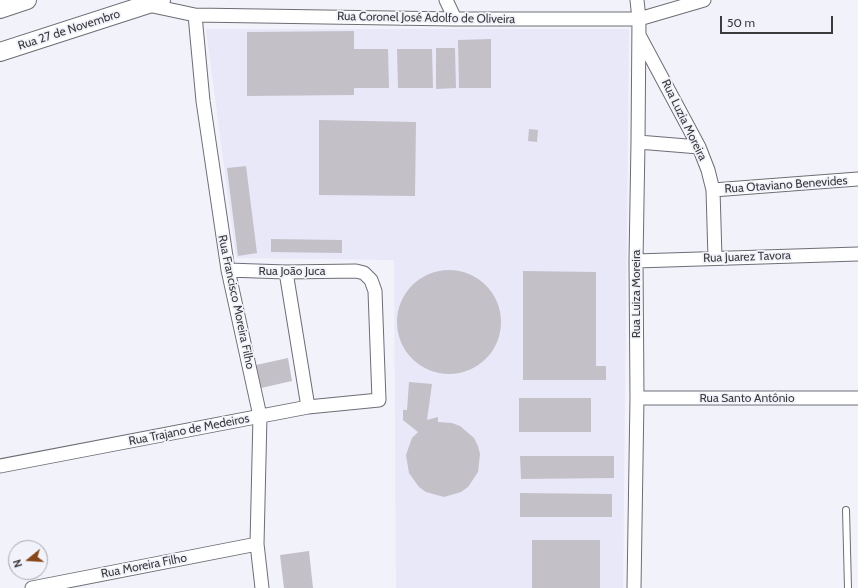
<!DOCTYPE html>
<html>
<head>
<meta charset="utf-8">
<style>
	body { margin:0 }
	#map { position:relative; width:858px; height:588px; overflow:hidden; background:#f1f2fa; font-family:Cabin,sans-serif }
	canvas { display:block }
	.north { position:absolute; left:8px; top:540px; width:40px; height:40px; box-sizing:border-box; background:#f1f2fa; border:1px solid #a8a9af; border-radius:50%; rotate:252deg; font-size:11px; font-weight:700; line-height:16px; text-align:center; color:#3b3b3e }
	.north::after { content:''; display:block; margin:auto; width:14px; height:18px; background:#874515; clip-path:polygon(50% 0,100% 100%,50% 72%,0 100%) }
	.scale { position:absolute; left:720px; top:16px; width:113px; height:18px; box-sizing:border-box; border:2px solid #3b3b3e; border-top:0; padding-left:5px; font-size:12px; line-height:14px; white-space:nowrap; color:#3b3b3e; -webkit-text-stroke:3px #f1f2fa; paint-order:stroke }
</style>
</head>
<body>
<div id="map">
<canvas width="858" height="588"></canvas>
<div class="north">N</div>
<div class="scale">50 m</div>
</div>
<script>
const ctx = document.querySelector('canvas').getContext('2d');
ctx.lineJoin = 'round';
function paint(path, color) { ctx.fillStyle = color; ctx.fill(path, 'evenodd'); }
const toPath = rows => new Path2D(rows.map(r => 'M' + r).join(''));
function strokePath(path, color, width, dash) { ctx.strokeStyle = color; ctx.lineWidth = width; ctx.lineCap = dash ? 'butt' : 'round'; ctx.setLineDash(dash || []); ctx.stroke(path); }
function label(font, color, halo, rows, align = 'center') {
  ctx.font = font + ' Cabin,sans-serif'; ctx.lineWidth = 3.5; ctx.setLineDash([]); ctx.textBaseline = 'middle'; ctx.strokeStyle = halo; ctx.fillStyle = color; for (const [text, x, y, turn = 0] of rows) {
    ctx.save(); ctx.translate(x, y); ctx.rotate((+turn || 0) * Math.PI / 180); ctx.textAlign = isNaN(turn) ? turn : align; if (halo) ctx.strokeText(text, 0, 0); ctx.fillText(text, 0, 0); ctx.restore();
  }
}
const built = toPath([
	[206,29,629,29,623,588,396,588,394,260,236,258]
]);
const building = toPath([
	[354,31,354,49,388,49,389,88,354,88,354,95,247,96,247,32],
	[491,39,491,88,459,88,458,40],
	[436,48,455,48,456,88,436,89],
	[397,49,432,49,433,88,398,88],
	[319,120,416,122,415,196,319,195],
	[529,129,538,130,537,142,528,141],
	[246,166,257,253,238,256,227,168],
	[271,239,342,240,342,253,271,252],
	'397 322a52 52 0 1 1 104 0a52 52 0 1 1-104 0Z',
	[523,271,596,272,596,366,606,366,606,380,523,380],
	[288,358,292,381,261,388,256,365],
	[409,382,432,384,427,420,438,417,438,422,452,423,460,426,474,438,478,446,480,454,478,472,468,487,461,492,444,497,426,492,419,487,409,473,406,455,412,438,418,432,403,420,403,410,407,410],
	[519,398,591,398,591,432,519,432],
	[520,456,614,456,614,478,521,479],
	[520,493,612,494,612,517,520,517],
	[532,540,600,540,600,588,532,588],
	[309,551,313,588,284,588,280,555]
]);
const lane = toPath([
	[846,510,848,588]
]);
const street = toPath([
	[446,0,455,19],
	[148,5,195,15,455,19,639,19,704,0],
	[195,15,203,101,228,270,260,416,257,544,262,588],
	[639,35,699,147,708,170,713,190,715,258],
	[638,142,699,147],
	[713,190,858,179],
	[636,261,858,254],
	[286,272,308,407],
	[637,398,858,398],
	[0,466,308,407,379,400,375,291,371,280,364,273,356,271,286,272,228,270],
	[32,588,257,544],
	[634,588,637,398,636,261,638,142,639,19,637,0]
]);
const secondary = toPath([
	[0,9,27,0],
	[0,52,161,0]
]);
const streetNames = [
	["Rua Coronel José Adolfo de Oliveira",426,18,1],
	["Rua 27 de Novembro",69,30,-18],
	["Rua Luzia Moreira",684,120,64],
	["Rua Otaviano Benevides",786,185,-4],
	["Rua Juarez Tavora",747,257,-2],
	["Rua João Juca",292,271],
	["Rua Luiza Moreira",636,294,-90],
	["Rua Francisco Moreira Filho",236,302,78],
	["Rua Santo Antônio",747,398],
	["Rua Trajano de Medeiros",189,430,-11],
	["Rua Moreira Filho",144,566,-11]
];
paint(built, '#e8e8f8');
paint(building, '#c4c0c8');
strokePath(lane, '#6d6e75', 8);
strokePath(street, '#6d6e75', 15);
strokePath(secondary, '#6d6e75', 20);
strokePath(lane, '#fff', 6);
strokePath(street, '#fff', 13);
strokePath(secondary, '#fff', 18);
label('12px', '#3b3b3e', '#f1f2fa', streetNames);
</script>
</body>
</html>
